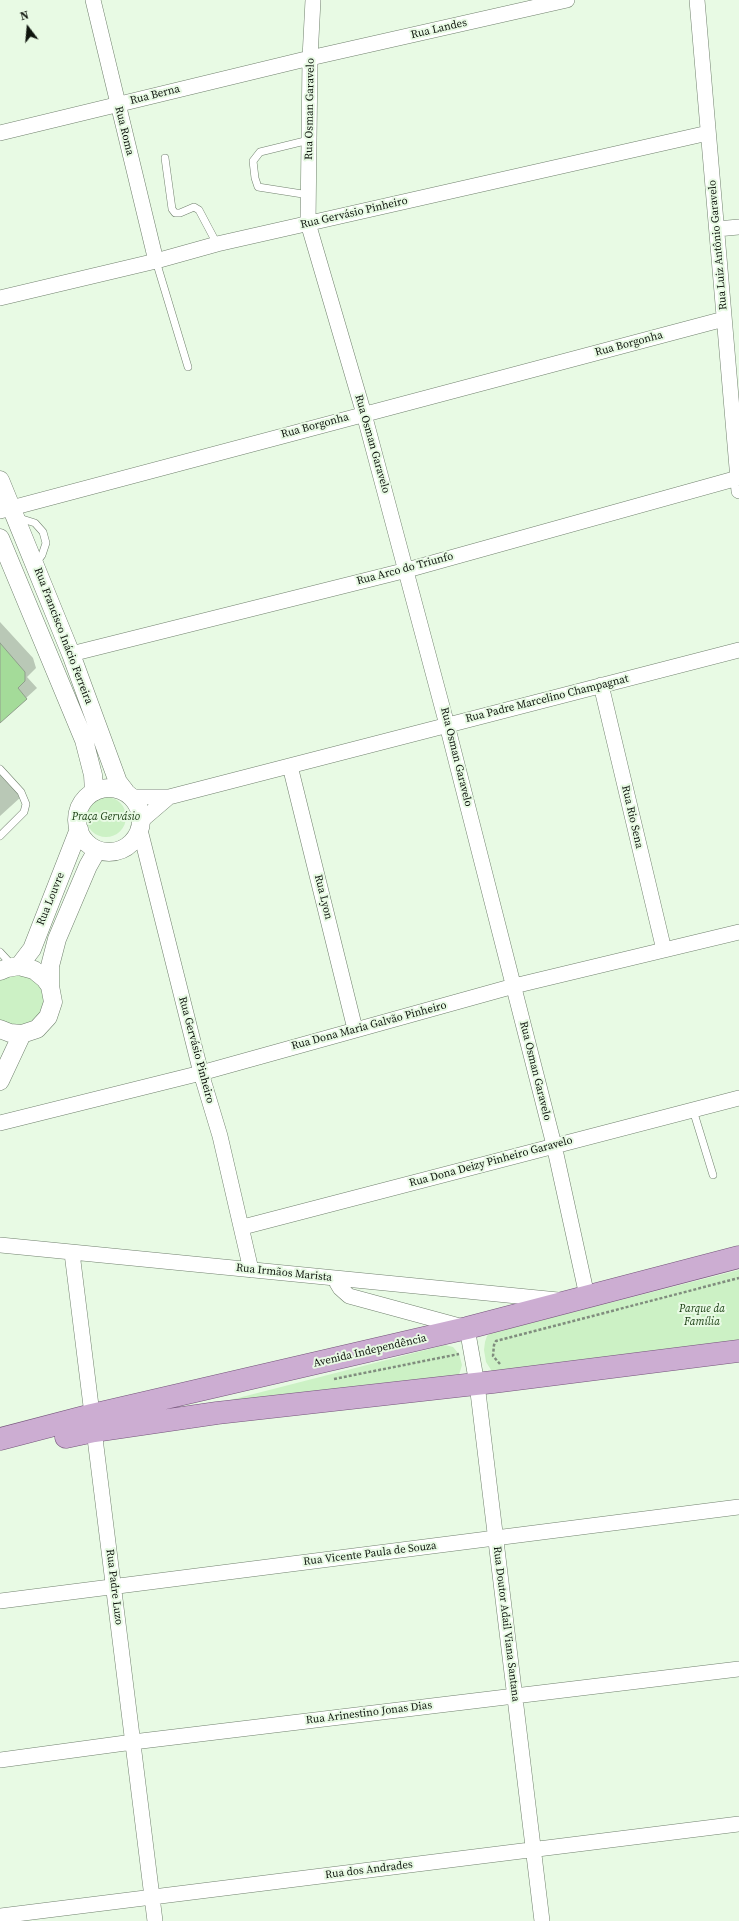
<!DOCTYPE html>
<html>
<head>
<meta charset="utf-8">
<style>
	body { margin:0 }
	#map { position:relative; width:739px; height:1921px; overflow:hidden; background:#e8fae4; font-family:"Source Serif 4",serif }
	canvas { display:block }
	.north { position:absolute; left:8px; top:8px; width:40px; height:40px; -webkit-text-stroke:3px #e8fae4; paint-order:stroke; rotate:344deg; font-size:11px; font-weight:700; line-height:16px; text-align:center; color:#0f150e }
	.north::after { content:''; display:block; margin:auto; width:14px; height:18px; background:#0f150e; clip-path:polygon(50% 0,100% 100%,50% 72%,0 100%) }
</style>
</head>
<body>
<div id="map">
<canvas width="739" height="1921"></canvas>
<div class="north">N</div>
</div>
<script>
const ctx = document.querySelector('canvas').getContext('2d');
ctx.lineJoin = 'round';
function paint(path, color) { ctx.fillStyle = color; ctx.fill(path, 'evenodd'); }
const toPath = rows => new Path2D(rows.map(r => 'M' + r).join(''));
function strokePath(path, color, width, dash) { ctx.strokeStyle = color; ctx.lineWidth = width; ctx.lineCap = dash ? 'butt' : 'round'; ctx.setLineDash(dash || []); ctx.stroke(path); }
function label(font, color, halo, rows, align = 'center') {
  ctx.font = font + ' "Source Serif 4",serif'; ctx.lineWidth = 4; ctx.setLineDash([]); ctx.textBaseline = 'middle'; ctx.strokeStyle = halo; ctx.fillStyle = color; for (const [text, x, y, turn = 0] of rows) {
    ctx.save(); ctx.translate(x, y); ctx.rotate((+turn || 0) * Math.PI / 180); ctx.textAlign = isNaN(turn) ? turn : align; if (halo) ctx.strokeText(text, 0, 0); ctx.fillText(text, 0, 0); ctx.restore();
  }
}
const green = toPath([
	'86 817a20 20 0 1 1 40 0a20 20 0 1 1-40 0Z',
	[25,974,40,986,43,995,43,1005,40,1014,34,1021,25,1026,0,1024,0,977],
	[739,1270,739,1347,493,1373,486,1362,484,1350,485,1342,487,1336,491,1333],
	[445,1345,453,1347,459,1354,462,1365,458,1378,195,1409]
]);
const shadow = toPath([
	[0,622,33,658,36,668,27,677,37,688,4,718,0,714],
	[0,772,22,796,0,816]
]);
const building = toPath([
	[0,643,25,672,25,681,18,688,27,699,0,723,0,643]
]);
const path = toPath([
	[500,1364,493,1356,494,1345,496,1341,739,1278],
	[334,1379,459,1354]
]);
const service = toPath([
	[165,158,172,209,175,213,180,213,194,207,199,210,217,244],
	[309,195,258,187,255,178,253,161,260,152,309,140],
	[156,261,188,367],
	[19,518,35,523,43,532,46,543,42,555,36,563],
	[0,769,21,792,26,804,24,812,0,836],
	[0,952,12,965],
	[693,1110,713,1175]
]);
const minor = toPath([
	[93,0,156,261],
	[313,0,310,58,308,223,364,414,447,725,554,1145,587,1296],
	[697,0,739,491],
	[0,133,310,58,567,0],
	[717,229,739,227],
	[0,298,156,261,217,244,708,133],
	[0,511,724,319],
	[71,654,407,570,738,478],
	[601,685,664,950],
	[290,766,355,1029],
	[133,797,169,797,739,650],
	[141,821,169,797],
	[140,830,201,1073,220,1136,251,1270],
	[0,1123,201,1073,514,986,739,932],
	[243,1227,739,1098],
	[0,1245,558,1300],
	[72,1253,155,1921],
	[334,1278,340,1288,349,1296,467,1328,477,1384,542,1921],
	[0,1601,739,1507],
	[0,1760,133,1742,739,1669],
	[0,1916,739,1824]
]);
const tertiary = toPath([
	[0,480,71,654,118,782,125,791],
	[0,538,84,740,93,775,94,792],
	'77 820a32 32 0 1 1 64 0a32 32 0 1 1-64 0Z',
	[19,966,32,949,79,829],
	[0,971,7,968,19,966,34,970,45,979,50,986,53,1002,48,1017,37,1029,22,1034,10,1033,0,1029],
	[50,986,50,966,57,939,88,866,97,850],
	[0,1081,22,1034]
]);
const primary = toPath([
	[66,1437,94,1431,217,1413,493,1382,739,1351],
	[0,1439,92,1415,467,1328,739,1257]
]);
const streetNames = [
	["Rua Landes",439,29,-13],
	["Rua Berna",155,95,-14],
	["Rua Osman Garavelo",310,109,-89],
	["Rua Roma",124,131,76],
	["Rua Gervásio Pinheiro",354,213,-13],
	["Rua Luiz Antônio Garavelo",718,245,-95],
	["Rua Borgonha",629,344,-15],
	["Rua Borgonha",315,426,-15],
	["Rua Osman Garavelo",372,444,74],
	["Rua Arco do Triunfo",405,569,-15],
	["Rua Francisco Inácio Ferreira",63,636,69],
	["Rua Padre Marcelino Champagnat",547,699,-14],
	["Rua Osman Garavelo",456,757,76],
	["Rua Rio Sena",632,817,77],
	["Rua Lyon",323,897,76],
	["Rua Louvre",51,899,-68],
	["Rua Dona Maria Galvão Pinheiro",369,1026,-15],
	["Rua Gervásio Pinheiro",196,1050,75],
	["Rua Osman Garavelo",535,1071,76],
	["Rua Dona Deizy Pinheiro Garavelo",491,1162,-15],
	["Rua Irmãos Marista",284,1273,6],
	["Avenida Independência",370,1351,-13],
	["Rua Vicente Paula de Souza",370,1554,-7],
	["Rua Padre Luzo",114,1587,83],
	["Rua Doutor Adail Viana Santana",506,1624,83],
	["Rua Arinestino Jonas Dias",369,1713,-7],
	["Rua dos Andrades",369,1870,-7]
];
const parkNames = [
	["Praça Gervásio",106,817],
	["Parque da",702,1309],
	["Família",702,1322]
];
paint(green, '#ccf1c5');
paint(shadow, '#0003');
paint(building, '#a4db99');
strokePath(building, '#8f9f8b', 1);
strokePath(service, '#71816e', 8);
strokePath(minor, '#71816e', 16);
strokePath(tertiary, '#71816e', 19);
strokePath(primary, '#74547a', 23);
strokePath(path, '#808d7e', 2.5, [3, 2]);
strokePath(service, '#fff', 7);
strokePath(minor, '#fff', 15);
strokePath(tertiary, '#fff', 18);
strokePath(primary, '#ccadd2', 22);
label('11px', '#0f150e', '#e8fae4', streetNames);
label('italic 11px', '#183c10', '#e8fae4', parkNames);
</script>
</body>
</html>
